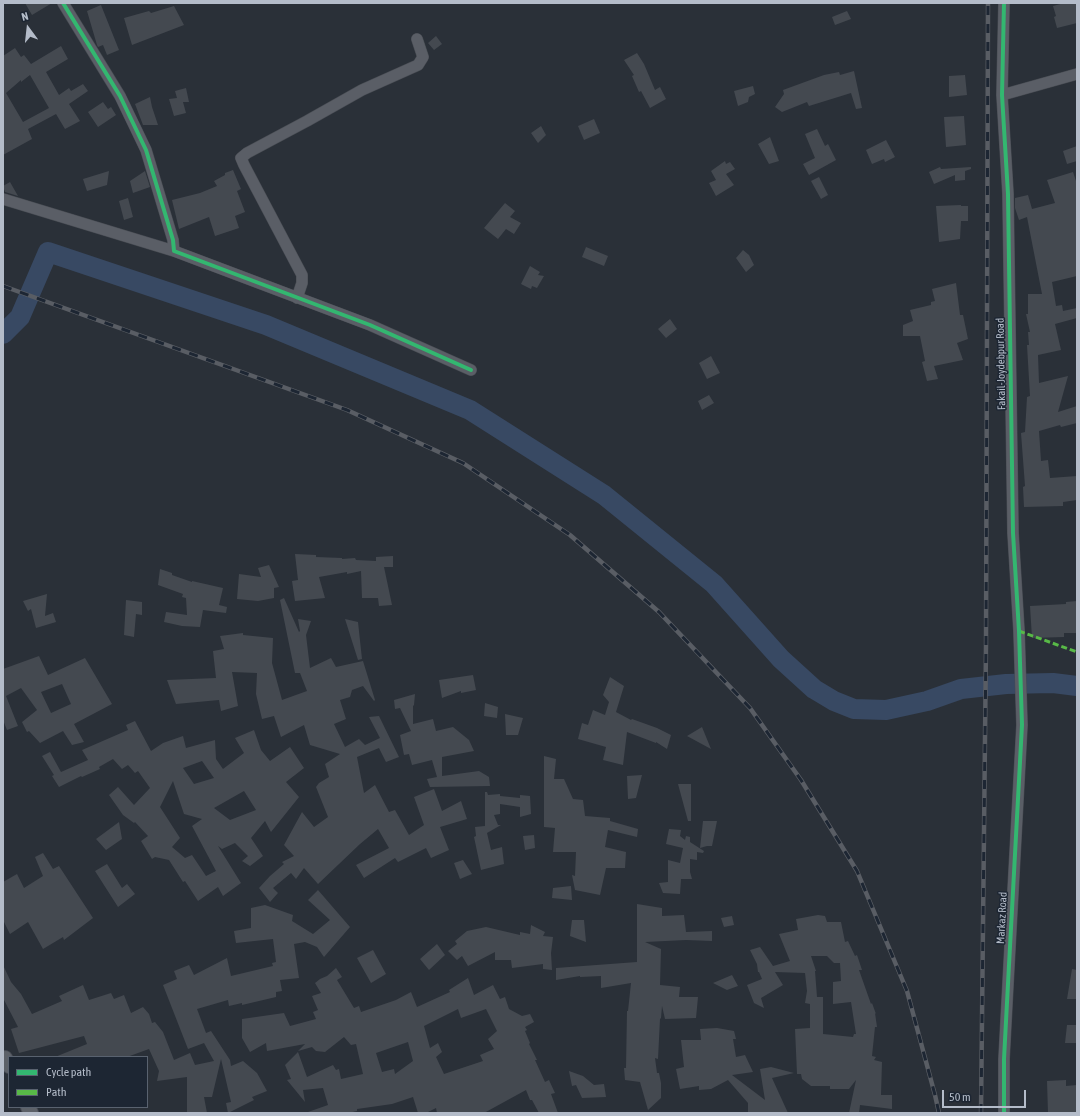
<!DOCTYPE html>
<html>
<head>
<meta charset="utf-8">
<style>
	body { margin:0 }
	#map { position:relative; width:1080px; height:1116px; overflow:hidden; background:#2a3038; font-family:"Asap Condensed",sans-serif }
	canvas { display:block }
	.frame { position:absolute; inset:0; border:4px solid #b4bcc9; pointer-events:none }
	.legend { position:absolute; left:8px; top:1056px; width:140px; height:52px; box-sizing:border-box; background:#1d2633; border:1px solid #59626f; margin:0; padding:5px 7px; list-style:none; font-size:12px; color:#b4bcc9 }
	.legend li { display:flex; align-items:center; gap:8px; height:20px }
	.legend b { width:20px; border:1px solid #59626f }
	.north { position:absolute; left:8px; top:8px; width:40px; height:40px; -webkit-text-stroke:3px #1d2633; paint-order:stroke; rotate:345deg; font-size:11px; font-weight:700; line-height:16px; text-align:center; color:#b4bcc9 }
	.north::after { content:''; display:block; margin:auto; width:14px; height:18px; background:#b4bcc9; clip-path:polygon(50% 0,100% 100%,50% 72%,0 100%) }
	.scale { position:absolute; left:942px; top:1090px; width:84px; height:18px; box-sizing:border-box; border:2px solid #b4bcc9; border-top:0; padding-left:5px; font-size:12px; line-height:14px; white-space:nowrap; color:#b4bcc9; -webkit-text-stroke:3px #1d2633; paint-order:stroke }
</style>
</head>
<body>
<div id="map">
<canvas width="1080" height="1116"></canvas>
<div class="frame"></div>
<ul class="legend">
<li><b style="height:5px;background:#33b770"></b>Cycle path</li>
<li><b style="height:5px;background:#58b947"></b>Path</li>
</ul>
<div class="north">N</div>
<div class="scale">50 m</div>
</div>
<script>
const ctx = document.querySelector('canvas').getContext('2d');
ctx.lineJoin = 'round';
const toPath = rows => new Path2D(rows.map(r => 'M' + r).join(''));
function strokePath(path, color, width, dash) { ctx.strokeStyle = color; ctx.lineWidth = width; ctx.lineCap = dash ? 'butt' : 'round'; ctx.setLineDash(dash || []); ctx.stroke(path); }
function paint(path, color) { ctx.fillStyle = color; ctx.fill(path, 'evenodd'); }
function label(font, color, halo, rows, align = 'center') {
  ctx.font = font + ' "Asap Condensed",sans-serif'; ctx.lineWidth = 3; ctx.setLineDash([]); ctx.textBaseline = 'middle'; ctx.strokeStyle = halo; ctx.fillStyle = color; for (const [text, x, y, turn = 0] of rows) {
    ctx.save(); ctx.translate(x, y); ctx.rotate((+turn || 0) * Math.PI / 180); ctx.textAlign = isNaN(turn) ? turn : align; if (halo) ctx.strokeText(text, 0, 0); ctx.fillText(text, 0, 0); ctx.restore();
  }
}
const river = toPath([
	[3,334,20,317,48,252,266,325,470,410,604,495,714,584,781,659,814,689,834,701,854,709,886,710,927,701,961,689,1006,684,1053,683,1077,686]
]);
const building = toPath([
	[25,3,52,3,32,15],
	[1064,3,1077,3,1077,23,1057,28,1054,17,1056,16,1053,6],
	[101,5,119,50,107,55,103,45,98,47,97,45,87,11],
	[174,6,184,25,132,45,124,18,149,11,151,13],
	[847,11,851,19,835,25,832,17],
	[436,36,442,44,434,50,428,43],
	[61,46,68,59,46,72,59,95,69,88,71,91,83,84,88,91,69,104,80,121,65,129,56,114,28,129,32,139,3,155,3,56,15,48,21,57,24,55,31,64],
	[30,75,49,108,23,122,6,93,21,80,21,82],
	[637,53,644,64,655,90,660,87,666,99,650,108,641,91,639,92,632,76,634,75,624,60],
	[854,71,862,108,856,109,851,93,809,106,807,102,782,112,775,107,784,94,783,90,824,75,839,72,840,75],
	[965,75,967,95,949,97,949,76],
	[753,86,755,94,749,97,748,102,738,106,734,91],
	[186,88,189,102,183,102,186,113,174,116,169,99,177,98,175,91],
	[150,97,152,107,158,125,143,125,135,104],
	[103,102,108,109,111,107,116,115,98,127,88,112],
	[964,116,966,145,946,147,944,117],
	[594,119,600,133,584,140,578,126],
	[541,126,546,135,538,143,531,133],
	[817,129,825,146,828,144,836,160,809,175,803,164,815,158,805,134],
	[770,137,779,161,769,164,758,144],
	[886,140,895,157,885,162,884,159,872,164,866,150],
	[1077,146,1077,161,1067,164,1063,151],
	[725,161,726,164,730,162,735,169,726,174,734,185,716,196,709,183,716,180,711,171],
	[940,167,941,169,971,167,971,169,965,171,965,180,955,181,955,175,934,184,929,172],
	[233,170,241,189,237,191,245,212,235,216,239,228,215,236,209,217,179,229,172,200,200,193,217,186,214,181,225,175,225,173],
	[109,171,107,185,87,191,83,179],
	[145,171,150,187,133,193,130,181],
	[1073,172,1077,184,1077,276,1052,282,1056,306,1062,305,1063,311,1077,308,1077,318,1055,324,1061,350,1038,355,1039,383,1068,376,1058,412,1077,406,1077,423,1061,427,1060,425,1039,431,1041,461,1048,460,1050,478,1077,476,1077,500,1063,502,1063,506,1024,507,1023,487,1025,486,1021,433,1025,432,1027,397,1030,396,1027,345,1029,345,1028,332,1030,332,1026,314,1028,314,1028,294,1042,294,1027,217,1019,220,1015,208,1015,198,1028,195,1032,209,1055,203,1047,180],
	[819,177,828,195,821,199,811,181],
	[10,182,18,196,5,192,3,186],
	[128,198,133,217,124,220,119,201],
	[505,203,515,211,510,217,521,223,514,234,506,229,498,239,484,228],
	[961,205,961,206,968,206,968,221,961,221,960,239,939,242,936,206],
	[586,247,608,256,604,266,582,257],
	[743,250,749,255,754,265,746,272,736,258],
	[530,266,540,272,538,275,544,276,537,288,532,286,531,289,521,284],
	[956,283,960,315,963,315,968,339,957,343,963,360,934,366,938,379,927,381,922,362,925,361,920,336,903,336,903,325,913,321,910,310,931,305,931,302,935,301,932,289],
	[670,319,677,329,666,338,658,329],
	[711,356,720,373,707,379,699,363],
	[709,395,714,403,702,410,698,401],
	[295,554,316,555,316,557,342,558,342,559,355,558,356,560,376,561,376,557,393,556,393,567,384,567,392,605,379,606,378,598,362,598,361,571,347,574,347,572,319,577,325,598,295,601,292,581,298,580],
	[269,565,279,587,274,588,274,598,258,601,237,599,239,574,261,577,258,568],
	[160,569,172,573,172,575,192,582,192,581,223,588,219,605,227,607,226,613,203,610,200,627,182,626,164,622,166,612,187,615,186,598,182,597,183,594,158,585],
	[47,594,45,616,53,613,56,622,36,628,31,609,28,611,23,601],
	[284,598,299,632,300,631,298,619,311,621,306,635,310,668,331,658,336,667,363,661,375,700,374,701,363,686,352,690,350,697,340,700,346,719,334,724,345,747,359,739,365,745,380,738,369,717,379,716,399,757,386,762,379,748,357,757,364,793,375,785,389,812,395,810,409,835,424,825,414,797,434,789,442,811,461,801,467,819,440,827,449,850,431,858,426,848,398,862,395,858,364,878,356,865,389,848,378,829,360,844,318,884,304,868,296,879,291,873,273,888,278,893,270,902,259,888,270,876,284,864,282,862,294,856,284,845,302,812,314,827,328,817,316,787,319,783,329,777,325,764,340,754,310,745,304,725,281,737,274,716,262,719,256,694,257,673,232,672,238,706,221,711,219,700,176,704,167,680,216,678,213,651,224,649,220,636,243,633,243,635,273,638,272,663,282,700,307,691,300,673,295,673,280,600],
	[126,600,142,602,142,615,136,614,134,637,124,635],
	[1077,601,1077,633,1064,633,1064,637,1032,638,1030,606,1066,604,1066,602],
	[345,619,358,622,362,659,358,660],
	[39,656,48,675,85,658,112,704,74,724,84,742,72,745,63,731,40,743,29,731,27,732,22,722,37,710,21,688,6,696,18,726,7,730,3,720,3,669],
	[62,684,71,704,51,713,41,692],
	[473,675,476,690,461,693,461,691,442,698,439,680],
	[610,677,624,686,616,712,631,720,632,719,657,728,671,735,667,749,656,742,656,743,627,732,623,765,603,760,606,747,578,739,582,723,588,725,593,710,605,715,609,702,603,695],
	[415,694,414,705,413,706,413,724,433,719,436,731,453,727,469,740,474,751,442,757,442,776,479,771,489,777,490,786,430,787,427,779,437,777,432,760,412,765,409,754,404,755,400,735,411,731,400,708,395,709,394,700],
	[485,703,498,707,497,718,484,716],
	[505,714,523,718,518,735,506,735],
	[135,721,151,751,163,743,183,736,186,748,215,740,216,759,223,769,244,753,235,738,254,730,261,750,270,761,290,747,304,768,286,782,299,797,271,832,265,821,251,838,263,856,250,866,242,861,248,856,235,843,222,849,218,846,241,883,223,896,218,887,198,901,185,881,183,882,169,860,155,857,152,859,141,841,148,836,135,822,134,823,123,815,109,795,118,787,134,805,150,788,138,771,135,773,128,765,122,769,113,759,99,767,100,769,82,777,81,776,59,787,52,776,54,775,42,756,50,752,61,772,88,760,82,750,128,730,126,725],
	[202,761,214,778,194,784,183,768],
	[173,781,184,814,202,819,192,826,216,871,206,876,192,855,185,858,172,847,180,838,160,807],
	[244,791,256,810,230,820,214,808],
	[702,727,711,749,687,736],
	[544,756,556,759,554,779,564,779,573,799,583,800,585,816,610,818,610,821,638,829,637,837,608,830,605,847,626,852,625,868,606,868,600,895,575,890,572,875,575,876,576,852,553,852,555,828,544,827],
	[642,775,636,798,628,799,627,776],
	[678,784,691,784,691,821,688,821],
	[485,792,487,792,488,795,500,794,500,796,520,798,520,795,530,796,531,814,520,817,520,807,500,804,500,814,494,815,498,825,501,825,487,833,491,850,502,847,504,864,481,870,474,837,476,836,475,827,485,826],
	[703,821,717,821,712,846,707,846,700,848],
	[119,822,122,839,106,850,96,839],
	[669,829,681,830,680,836,685,840,686,836,690,837,690,842,704,851,703,853,697,852,697,860,690,859,690,872,692,879,681,879,680,894,663,893,659,883,668,882,668,860,680,863,683,848,666,844],
	[534,835,535,848,525,850,523,836],
	[43,853,53,869,59,866,93,918,64,940,63,937,43,949,28,922,10,934,3,920,3,882,17,874,24,888,43,876,35,857],
	[463,860,472,874,460,879,454,863],
	[107,864,122,888,127,884,135,894,118,907,95,871],
	[571,886,572,900,552,898,553,888],
	[318,890,350,927,324,957,317,947,305,942,294,944,299,978,280,980,282,991,276,992,276,997,242,1005,242,1003,229,1006,228,1000,197,1009,206,1033,211,1031,230,1060,231,1066,243,1061,257,1073,267,1091,252,1097,254,1100,228,1113,226,1103,231,1102,221,1059,212,1097,204,1097,207,1113,187,1113,187,1077,157,1081,159,1071,149,1049,127,1057,55,1057,87,1044,84,1036,19,1053,11,1029,18,1027,3,998,3,965,11,982,21,994,32,1014,62,1001,59,996,83,985,89,1000,111,993,114,999,124,995,131,1013,143,1007,149,1014,152,1023,155,1022,163,1032,174,1060,190,1053,195,1065,214,1061,204,1043,188,1049,163,985,177,979,174,971,189,965,194,975,227,958,231,976,273,966,272,963,276,962,273,939,236,943,234,931,251,928,251,908,265,905,293,915,292,921,313,934,330,920,308,900],
	[637,904,662,908,662,916,684,915,686,932,712,931,712,941,686,940,645,942,661,949,660,985,680,987,679,997,698,997,696,1018,665,1019,662,1006,661,1018,660,1019,658,1059,655,1058,657,1073,659,1073,661,1083,661,1098,648,1110,640,1082,625,1080,624,1068,626,1068,627,1011,628,1011,631,983,601,988,601,976,580,977,580,976,556,980,556,968,637,962],
	[818,915,825,916,827,922,841,922,845,942,848,941,855,956,857,955,862,970,859,970,871,1004,872,1003,876,1014,875,1013,877,1027,875,1027,872,1056,876,1057,874,1060,882,1062,881,1095,892,1095,892,1109,860,1105,859,1113,849,1113,856,1080,849,1089,830,1089,830,1086,811,1086,802,1079,801,1074,797,1074,795,1029,810,1028,810,1004,805,1003,807,991,805,973,775,972,783,985,761,998,764,1008,754,1003,747,985,762,979,759,972,758,972,757,964,750,950,760,947,773,966,790,961,779,934,798,930,796,919],
	[811,956,827,956,834,963,840,963,841,981,833,982,833,1004,851,1002,856,1034,854,1034,853,1037,823,1034,823,997,817,997,815,971,816,971],
	[732,916,734,925,724,927,721,918],
	[572,920,584,920,586,942,570,936],
	[531,925,545,932,543,936,553,937,551,953,552,970,543,969,543,964,512,968,511,960,495,960,495,952,468,966,462,956,457,960,448,951,457,944,455,941,467,931,486,927,520,935,520,932,530,934],
	[437,944,445,955,429,970,420,959],
	[373,950,386,974,371,983,357,958],
	[336,968,342,977,337,980,354,1008,359,1006,361,1012,396,1000,411,992,417,1007,450,992,449,990,468,978,474,995,493,985,500,999,505,997,509,1009,522,1016,530,1014,534,1022,525,1027,527,1030,525,1031,530,1043,529,1044,537,1060,535,1060,545,1082,549,1080,555,1093,551,1094,558,1113,539,1113,532,1100,530,1100,526,1090,484,1113,437,1113,436,1108,426,1113,418,1113,413,1097,392,1104,357,1109,357,1111,348,1113,308,1113,308,1112,328,1105,323,1088,303,1090,305,1102,287,1080,291,1079,285,1065,298,1052,307,1077,333,1065,336,1070,339,1069,341,1079,363,1074,356,1044,351,1045,344,1037,325,1052,316,1051,312,1047,298,1051,305,1044,267,1051,266,1043,250,1052,242,1038,242,1019,284,1013,290,1026,316,1019,313,1012,318,1010,312,996,321,993,315,983,320,979,327,976],
	[458,1009,461,1018,486,1009,497,1031,488,1039,494,1049,480,1055,483,1061,444,1074,436,1057,442,1052,438,1043,430,1048,424,1026],
	[408,1042,413,1061,395,1074,394,1069,382,1072,376,1053],
	[1072,969,1077,970,1077,999,1067,999],
	[732,975,738,986,727,990,713,983],
	[1067,1025,1077,1025,1077,1043,1065,1043],
	[717,1028,734,1031,736,1039,733,1039,736,1057,745,1055,753,1072,732,1075,765,1100,760,1069,771,1067,794,1073,772,1078,788,1113,748,1113,748,1103,728,1080,711,1089,699,1090,699,1086,680,1089,676,1069,684,1067,681,1040,701,1040,700,1029],
	[569,1071,583,1076,594,1085,604,1084,606,1097,582,1098,576,1085,572,1086],
	[1066,1080,1066,1086,1077,1085,1077,1113,1048,1113,1047,1081]
]);
const minor = toPath([
	[63,3,120,96,146,150,173,240,174,251,370,325,471,370],
	[1004,3,1002,95,1008,194,1013,533,1019,631,1022,725,1009,965,1004,1059,1004,1113],
	[1002,95,1077,74],
	[3,199,174,251],
	[297,298,302,283,302,275,244,165,241,158,247,153,307,121,362,90,418,65,423,57,417,39]
]);
const major = toPath([
	[3,1059,5,1058,9,1066],
	[28,1107,31,1113]
]);
const rail = toPath([
	[3,286,347,410,463,463,570,535,659,612,750,708,801,780,857,871,907,991,935,1095,939,1113],
	[981,1113,986,645,988,3]
]);
const quiet = toPath([
	[1019,631,1077,652]
]);
const cycleway = toPath([
	[63,3,120,96,146,150,173,240,174,251,370,325,471,370],
	[1004,3,1002,95,1008,194,1013,533,1019,631,1022,725,1009,965,1004,1059,1004,1113]
]);
const streetNames = [
	["Fakail-Joydebpur Road",1001,364,-91],
	["Markaz Road",1002,918,-87]
];
strokePath(river, '#384963', 20);
paint(building, '#444950');
strokePath(minor, '#484c53', 12);
strokePath(major, '#484c55', 16);
strokePath(minor, '#5a5e66', 11);
strokePath(major, '#5c6168', 14);
strokePath(rail, '#595d64', 4.5);
strokePath(rail, '#1d2633', 3, [9]);
strokePath(quiet, '#58b947', 3, [6, 3]);
strokePath(cycleway, '#33b770', 4);
label('11px', '#b4bcc9', '#1d2633', streetNames);
</script>
</body>
</html>
